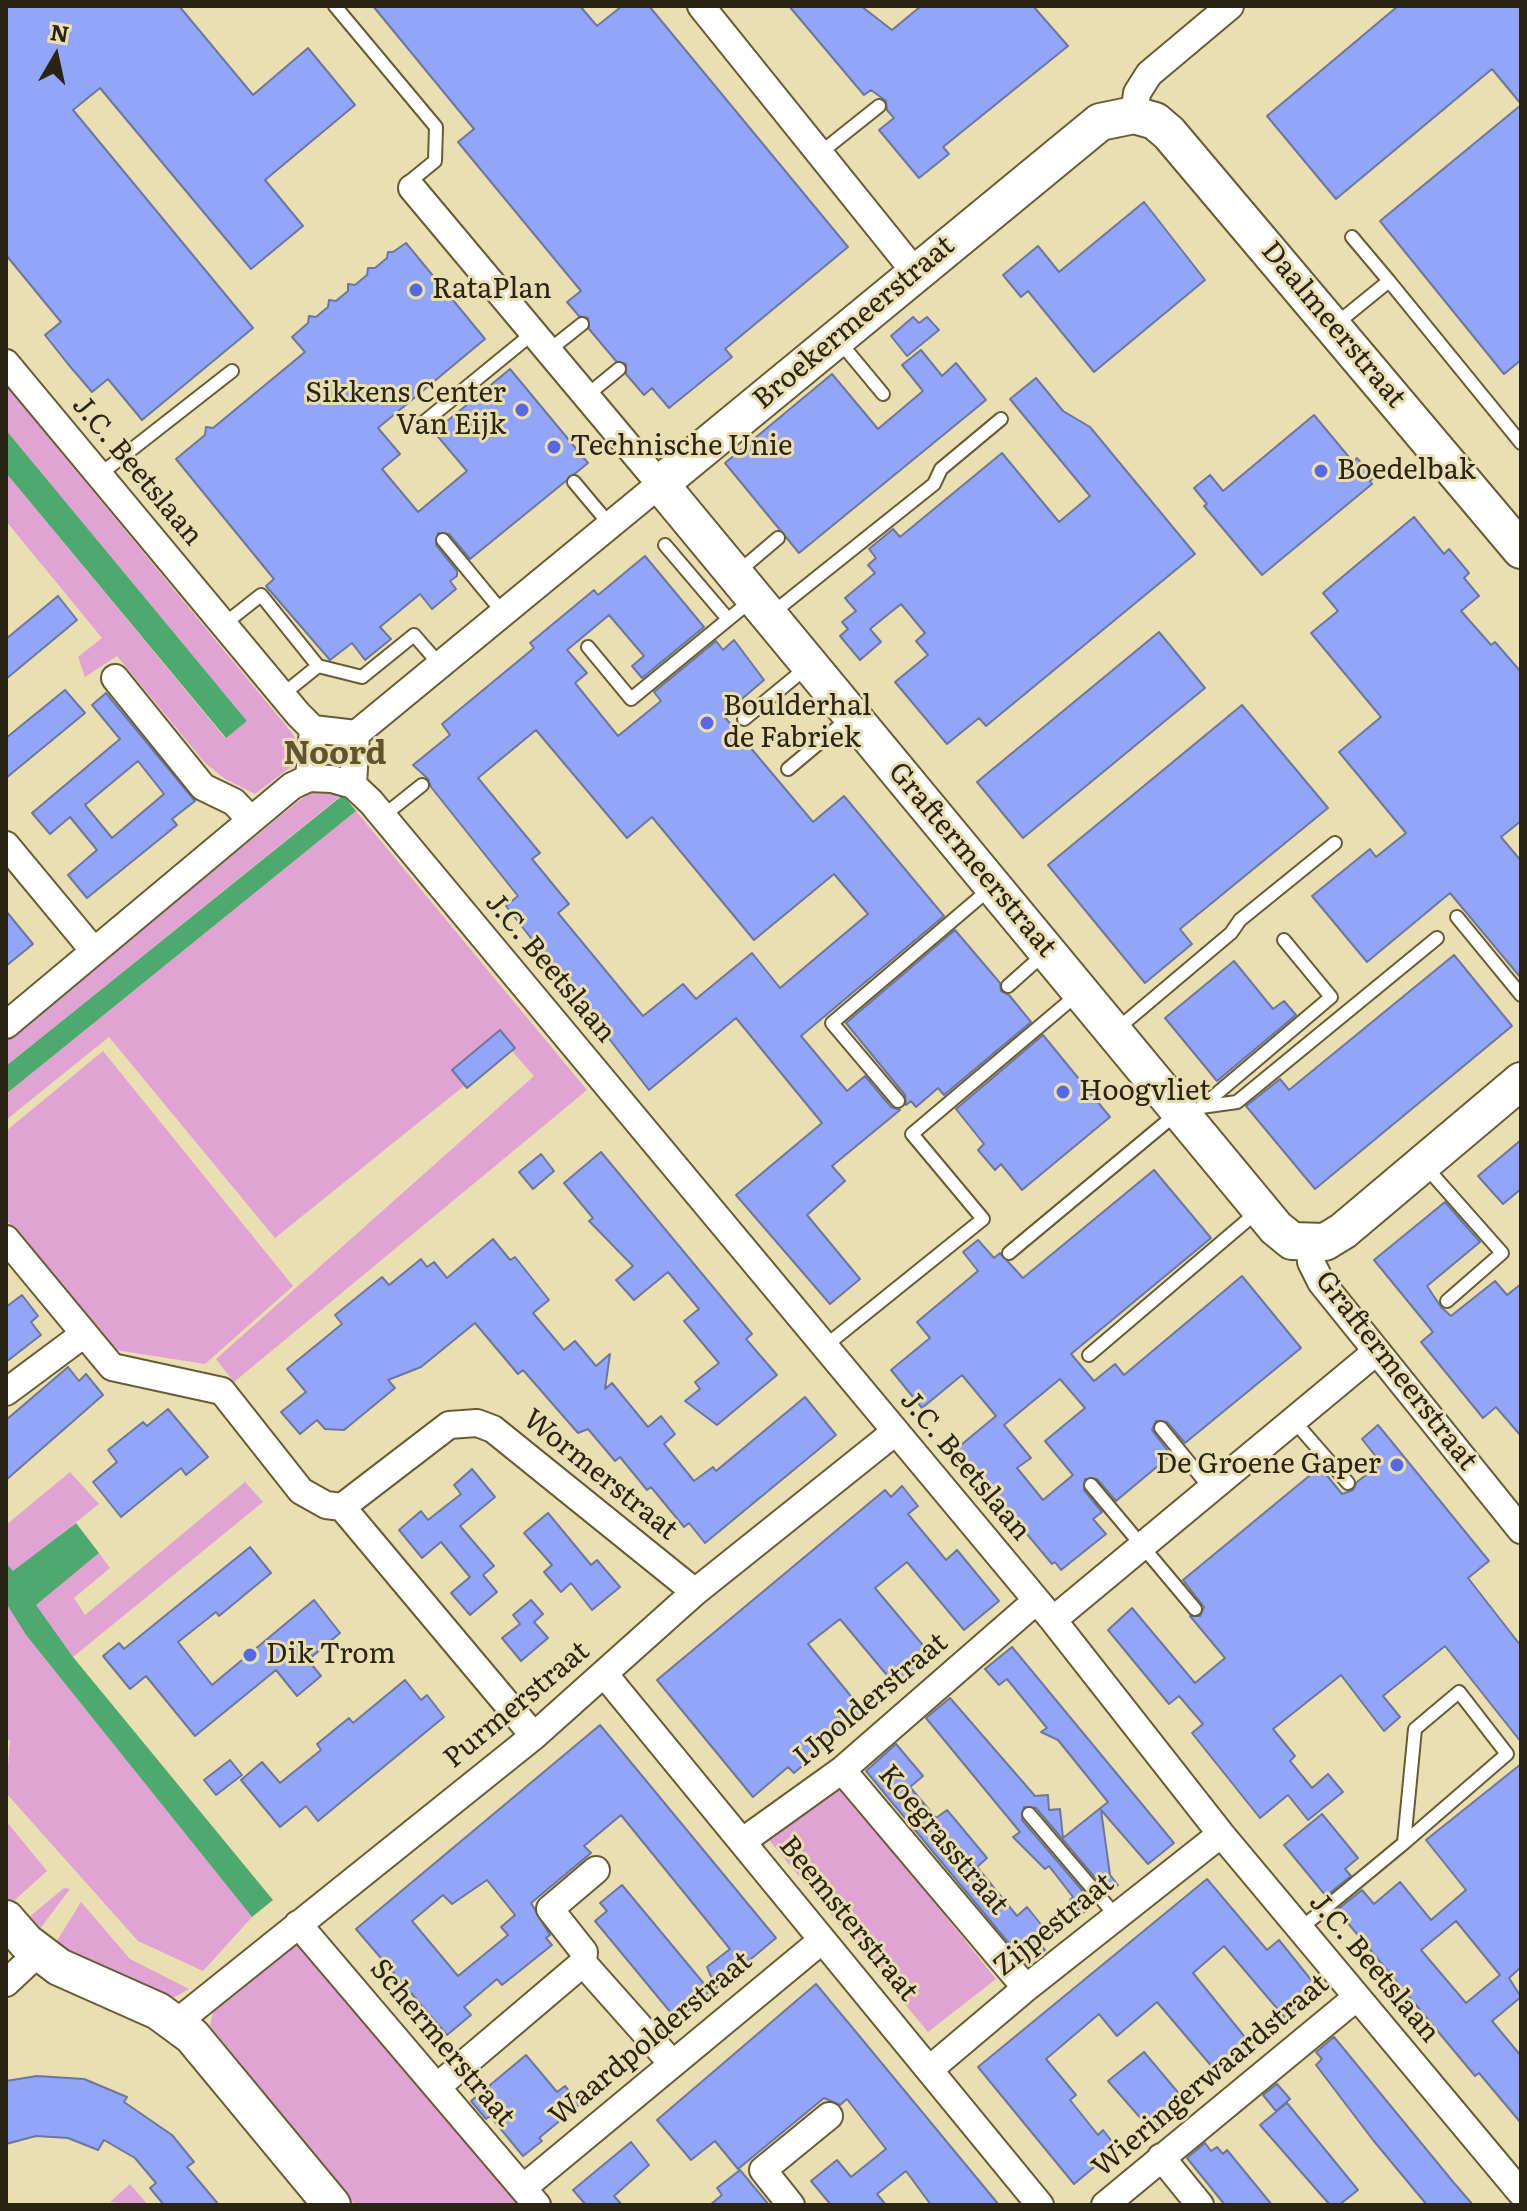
<!DOCTYPE html>
<html>
<head>
<meta charset="utf-8">
<style>
	body { margin:0 }
	#map { position:relative; width:1527px; height:2211px; overflow:hidden; background:#eadeb3; font-family:Literata,serif }
	canvas { display:block }
	.frame { position:absolute; inset:0; border:8px solid #292414; pointer-events:none }
	.north { position:absolute; left:16px; top:16px; width:80px; height:80px; -webkit-text-stroke:6px #eadeb3; paint-order:stroke; rotate:9deg; font-size:22px; font-weight:700; line-height:32px; text-align:center; color:#292414 }
	.north::after { content:''; display:block; margin:auto; width:28px; height:36px; background:#292414; clip-path:polygon(50% 0,100% 100%,50% 72%,0 100%) }
</style>
</head>
<body>
<div id="map">
<canvas width="1527" height="2211"></canvas>
<div class="frame"></div>
<div class="north">N</div>
</div>
<script>
const ctx = document.querySelector('canvas').getContext('2d');
ctx.lineJoin = 'round';
function paint(path, color) { ctx.fillStyle = color; ctx.fill(path, 'evenodd'); }
const toPath = rows => new Path2D(rows.map(r => 'M' + r).join(''));
function strokePath(path, color, width, dash) { ctx.strokeStyle = color; ctx.lineWidth = width; ctx.lineCap = dash ? 'butt' : 'round'; ctx.setLineDash(dash || []); ctx.stroke(path); }
function label(font, color, halo, rows, align = 'center') {
  ctx.font = font + ' Literata,serif'; ctx.lineWidth = 6; ctx.setLineDash([]); ctx.textBaseline = 'middle'; ctx.strokeStyle = halo; ctx.fillStyle = color; for (const [text, x, y, turn = 0] of rows) {
    ctx.save(); ctx.translate(x, y); ctx.rotate((+turn || 0) * Math.PI / 180); ctx.textAlign = isNaN(turn) ? turn : align; if (halo) ctx.strokeText(text, 0, 0); ctx.fillText(text, 0, 0); ctx.restore();
  }
}
const green = toPath([
	[6,386,292,733,300,747,300,760,255,794,225,779,205,763,117,656,85,677,78,657,102,638,6,521,6,473,225,738,247,721,6,430],
	[316,791,342,795,6,1066,6,1040,305,796],
	[356,811,587,1090,234,1382,216,1359,534,1076,510,1049,275,1238,109,1037,6,1120,6,1094],
	[103,1051,293,1286,205,1364,116,1350,6,1219,6,1131],
	[70,1472,99,1504,13,1572,6,1563,6,1525],
	[245,1482,263,1502,73,1657,35,1605,99,1553,110,1568,74,1598,85,1615],
	[6,1603,26,1635,252,1917,203,1971,138,1941,6,1793,10,1741,6,1736],
	[840,1786,996,1979,928,2032,769,1840],
	[6,1821,47,1871,6,1908],
	[64,1888,70,1889,36,1934,28,1918],
	[81,1902,130,1959,189,1989,167,2001,52,1949],
	[299,1936,522,2205,355,2205,210,2026,215,2003],
	[130,2184,148,2205,110,2202]
]);
const water = toPath([
	[6,430,247,721,226,738,6,473],
	[343,795,356,811,6,1094,6,1066],
	[76,1523,99,1553,36,1605,73,1657,273,1900,252,1917,26,1635,6,1603,6,1563,13,1571]
]);
const building = toPath([
	[6,6,179,6,253,95,308,48,355,105,265,180,303,226,251,269,100,88,73,110,253,328,142,420,108,379,92,392,68,364,45,335,61,322,6,255,6,6],
	[373,6,580,6,597,26,622,6,649,6,848,247,725,349,732,357,669,408,652,388,644,395,626,374,626,364,616,361,589,329,588,318,579,316,567,302,581,291,458,142,474,129,373,6],
	[789,6,861,6,892,30,921,6,1033,6,1068,46,943,147,949,154,919,178,879,130,894,118,887,110,886,101,871,90,864,95,789,6],
	[1398,6,1521,6,1521,104,1492,69,1336,199,1267,116,1398,6],
	[1521,105,1521,360,1504,374,1380,221,1521,105],
	[1144,202,1205,280,1094,372,1028,291,1021,297,1003,275,1038,246,1059,272,1144,202],
	[406,243,485,339,378,428,400,454,382,469,418,512,467,471,434,432,510,369,588,463,470,559,449,534,438,533,436,545,457,571,457,576,450,581,456,589,432,609,420,594,380,627,391,639,365,660,352,643,330,660,266,586,274,579,176,459,205,435,206,427,213,428,305,352,292,337,308,323,309,316,316,317,328,307,329,300,336,301,348,291,348,284,355,285,367,275,368,268,375,268,387,258,388,252,393,252,406,243],
	[913,317,919,323,927,317,939,330,907,356,891,336,913,317],
	[921,350,942,376,956,363,986,400,799,553,725,463,832,374,878,429,923,391,902,365,921,350],
	[1036,378,1063,411,1090,427,1195,554,986,726,979,718,947,744,895,682,928,655,916,641,925,633,901,604,870,629,881,642,860,660,840,636,848,629,842,622,856,611,845,598,875,573,868,565,876,558,869,549,893,529,900,537,1002,453,1059,522,1090,496,1010,399,1036,378],
	[1314,415,1353,462,1357,458,1374,478,1370,481,1372,484,1262,575,1204,506,1207,504,1194,488,1210,475,1223,491,1314,415],
	[1414,517,1444,554,1449,549,1469,573,1464,578,1479,596,1461,611,1491,645,1495,642,1521,672,1521,821,1501,837,1521,861,1521,978,1450,893,1367,962,1312,896,1370,849,1376,857,1406,833,1339,752,1381,717,1311,633,1338,611,1323,593,1414,517],
	[645,556,704,627,642,678,632,666,644,656,609,615,567,650,587,673,575,683,618,736,661,701,654,692,716,641,723,650,734,640,764,680,723,715,813,822,844,796,944,916,801,1036,847,1091,865,1076,891,1107,900,1110,832,1166,845,1181,807,1215,860,1279,830,1304,736,1195,822,1123,736,1018,649,1090,506,906,518,896,431,787,428,779,413,765,450,735,442,724,534,648,530,643,594,590,598,595,645,556],
	[536,730,627,838,652,817,754,940,834,874,868,914,780,988,752,953,696,999,683,984,643,1016,558,913,569,904,532,859,540,853,478,778,536,730],
	[58,596,77,620,6,679,6,639,58,596],
	[1159,632,1205,688,1023,838,977,782,1159,632],
	[65,690,85,713,6,778,6,738,65,690],
	[106,693,195,801,172,819,177,825,87,898,68,875,97,850,70,817,50,834,32,813,120,739,92,705,106,693],
	[138,761,164,794,112,838,85,805,138,761],
	[1242,705,1328,808,1180,929,1192,944,1145,983,1048,865,1242,705],
	[6,911,33,944,6,966,6,911],
	[955,930,1000,983,1001,991,1009,995,1031,1022,944,1095,938,1088,916,1107,911,1101,906,1105,905,1095,846,1023,955,930],
	[1454,955,1512,1026,1315,1189,1246,1106,1280,1079,1289,1090,1454,955],
	[1234,961,1273,1009,1284,1001,1296,1015,1217,1081,1165,1018,1234,961],
	[500,1030,515,1048,467,1088,452,1070,500,1030],
	[1043,1035,1110,1117,1022,1190,1001,1164,995,1170,978,1150,984,1144,956,1109,1043,1035],
	[1521,1140,1521,1189,1503,1204,1478,1176,1521,1140],
	[601,1152,752,1334,746,1339,777,1375,717,1425,685,1401,700,1389,695,1382,719,1363,684,1321,699,1309,668,1272,634,1300,616,1280,633,1266,589,1221,593,1218,564,1183,601,1152],
	[541,1154,554,1171,533,1189,519,1172,541,1154],
	[1154,1170,1211,1238,1071,1354,1094,1381,1115,1364,1124,1375,1242,1276,1301,1348,1185,1443,1167,1422,1156,1421,1152,1430,1171,1455,1116,1501,1097,1479,1085,1479,1084,1490,1102,1512,1093,1519,1106,1534,1061,1570,1055,1562,1052,1564,956,1449,996,1416,962,1375,922,1408,891,1370,930,1338,917,1322,978,1271,963,1252,978,1240,994,1258,1000,1253,1023,1278,1154,1170],
	[1060,1379,1085,1408,1045,1441,1073,1475,1043,1500,1017,1468,1031,1458,1004,1425,1060,1379],
	[1445,1202,1480,1242,1427,1286,1441,1307,1451,1316,1495,1281,1507,1295,1521,1284,1521,1436,1496,1407,1483,1418,1421,1342,1433,1332,1374,1260,1445,1202],
	[493,1239,510,1260,515,1257,549,1300,533,1313,564,1350,575,1341,596,1366,610,1354,605,1389,612,1383,648,1427,661,1416,675,1434,664,1444,694,1481,713,1467,716,1471,805,1397,836,1435,705,1543,689,1523,684,1527,651,1487,647,1490,620,1457,615,1461,588,1429,578,1433,523,1370,518,1374,475,1323,421,1367,388,1380,395,1388,344,1430,325,1429,317,1420,300,1434,281,1412,306,1392,287,1369,342,1324,335,1315,382,1277,389,1285,421,1259,427,1267,434,1262,447,1278,493,1239],
	[22,1295,38,1316,31,1322,41,1335,6,1362,6,1307,22,1295],
	[68,1367,79,1381,86,1374,103,1395,6,1480,6,1420,68,1367],
	[168,1409,208,1457,186,1475,181,1468,121,1517,93,1482,117,1462,108,1450,143,1422,147,1426,168,1409],
	[1378,1425,1489,1561,1468,1578,1521,1646,1521,1742,1445,1646,1383,1696,1400,1717,1384,1731,1341,1675,1273,1729,1295,1756,1290,1761,1312,1788,1328,1774,1343,1792,1308,1820,1288,1795,1260,1818,1192,1733,1203,1724,1179,1696,1169,1704,1108,1630,1132,1608,1195,1683,1225,1658,1190,1616,1200,1616,1204,1607,1183,1580,1320,1467,1342,1494,1353,1490,1357,1482,1381,1463,1362,1439,1378,1425],
	[472,1469,495,1497,460,1526,494,1566,483,1575,497,1592,470,1615,451,1593,470,1577,441,1542,422,1558,399,1530,421,1511,428,1520,461,1494,454,1485,472,1469],
	[902,1486,918,1506,908,1514,946,1560,957,1550,999,1601,964,1630,907,1562,875,1588,932,1656,896,1686,840,1619,808,1644,864,1712,794,1773,788,1767,753,1797,657,1680,885,1490,891,1497,902,1486],
	[548,1513,591,1565,597,1560,620,1587,592,1610,571,1583,561,1592,544,1572,552,1565,524,1533,548,1513],
	[250,1547,271,1573,219,1616,216,1612,178,1642,212,1685,314,1600,340,1633,308,1660,321,1676,297,1696,276,1670,195,1736,146,1676,130,1689,103,1656,119,1643,124,1649,250,1547],
	[531,1600,543,1614,534,1622,548,1638,521,1661,502,1638,520,1624,513,1615,531,1600],
	[1012,1647,1174,1843,1148,1864,1101,1810,1110,1875,1118,1885,1108,1893,1036,1808,1024,1807,1022,1820,1094,1904,1082,1914,1070,1900,1073,1897,1049,1866,1045,1869,1013,1837,1020,1832,926,1718,950,1698,1035,1796,1048,1795,1049,1810,1060,1809,1063,1838,1108,1802,1058,1740,1041,1732,1047,1728,1007,1679,999,1685,985,1669,1012,1647],
	[405,1680,421,1700,427,1695,444,1717,318,1821,306,1806,280,1827,241,1780,262,1762,280,1783,321,1750,317,1744,349,1718,353,1723,405,1680],
	[600,1725,776,1938,716,1988,707,1967,730,1949,621,1815,584,1846,591,1853,531,1903,550,1935,546,1938,552,1945,502,1985,497,1979,464,2007,471,2015,447,2035,356,1929,600,1725],
	[487,1880,515,1915,501,1927,508,1935,458,1976,412,1921,443,1895,452,1904,487,1880],
	[896,1744,923,1776,910,1787,936,1818,947,1810,987,1858,977,1867,1017,1916,1027,1907,1047,1932,1037,1940,1045,1950,1027,1965,866,1771,896,1744],
	[230,1760,242,1775,216,1795,204,1780,230,1760],
	[1521,1764,1521,1967,1509,1978,1521,1997,1492,2021,1521,2056,1521,2123,1479,2073,1475,2076,1337,1910,1362,1890,1374,1904,1400,1882,1431,1920,1466,1890,1426,1840,1521,1764],
	[1456,1921,1500,1975,1466,2003,1421,1950,1456,1921],
	[1322,1814,1358,1858,1345,1869,1351,1876,1326,1896,1284,1845,1322,1814],
	[1207,1879,1267,1950,1279,1940,1320,1991,1286,2019,1224,1946,1193,1973,1253,2047,1219,2075,1157,2002,1117,2036,1099,2014,1046,2059,1076,2095,1070,2100,1098,2135,1103,2130,1117,2148,1074,2184,978,2067,1207,1879],
	[622,1885,710,1991,677,2020,595,1921,607,1911,600,1903,622,1885],
	[816,1984,851,2026,999,2205,931,2205,906,2171,877,2194,886,2205,831,2205,811,2181,837,2160,851,2177,886,2149,847,2099,840,2105,824,2098,738,2169,715,2141,691,2160,657,2120,816,1984],
	[1334,2037,1454,2183,1473,2205,1427,2205,1373,2140,1316,2065,1322,2059,1316,2052,1334,2037],
	[1144,2052,1186,2102,1151,2130,1108,2081,1144,2052],
	[526,2055,557,2092,565,2086,580,2104,539,2138,542,2141,523,2156,490,2116,486,2119,471,2101,526,2055],
	[37,2076,84,2079,127,2097,124,2102,172,2135,194,2162,187,2167,219,2205,164,2205,150,2188,156,2183,135,2158,104,2140,98,2150,68,2138,36,2136,6,2144,6,2081,37,2076],
	[1277,2084,1290,2099,1276,2111,1263,2095,1277,2084],
	[1287,2103,1358,2190,1339,2205,1330,2205,1260,2125,1287,2103],
	[631,2142,649,2165,614,2196,622,2205,586,2205,573,2190,631,2142],
	[1205,2143,1211,2151,1217,2147,1223,2154,1227,2150,1272,2205,1225,2205,1187,2158,1205,2143],
	[740,2170,769,2205,710,2205,722,2195,717,2188,740,2170]
]);
const lane = toPath([
	[335,6,436,127,435,161,408,183],
	[820,153,879,106],
	[1352,237,1389,281],
	[1336,324,1389,281,1521,443],
	[839,341,883,394],
	[548,351,582,324],
	[586,396,619,369],
	[423,423,533,333],
	[99,475,232,371],
	[574,482,610,525],
	[443,540,504,614],
	[665,545,728,619],
	[738,572,778,538],
	[770,615,934,484,941,469,1001,419],
	[223,625,261,595,318,666,282,695],
	[588,647,631,699,753,599],
	[318,666,362,677,414,635,441,666],
	[744,719,806,668],
	[788,769,850,717],
	[383,816,422,785],
	[1457,917,1521,995],
	[1008,986,1044,954],
	[1116,1030,1231,933,1240,920,1335,843],
	[898,1101,832,1023,992,887],
	[1201,1107,1237,1102,1437,938],
	[1201,1107,1331,997,1284,940],
	[1425,1166,1502,1253,1447,1301],
	[1009,1253,1176,1114],
	[824,1347,983,1219,912,1134,1079,993],
	[1089,1355,1257,1212],
	[1294,1421,1348,1483],
	[1161,1428,1211,1489],
	[1091,1485,1195,1609],
	[1029,1814,1116,1916],
	[1300,1929,1404,1843,1415,1729,1459,1692,1507,1754,1404,1843]
]);
const street = toPath([
	[701,6,915,272],
	[1134,115,1137,93,1149,74,1230,6],
	[6,363,298,714,313,729,356,734],
	[115,678,203,787,234,802,250,819],
	[356,734,660,484,412,188],
	[309,778,313,729],
	[353,785,356,734],
	[6,845,94,951],
	[6,1025,292,786,309,778,332,779,353,785,371,802,1053,1620,1221,1834,1521,2193],
	[6,1239,112,1367,222,1391,301,1491,326,1505,342,1507],
	[1310,1244,1311,1262,1321,1282,1521,1530],
	[6,1392,84,1334],
	[1053,1620,1377,1351],
	[605,1675,1040,2205],
	[534,1736,342,1507,449,1425,477,1423,493,1429,695,1592],
	[842,1770,1026,1988],
	[743,1841,842,1770,1036,1601],
	[298,1924,537,2205],
	[583,1963,584,1952,550,1909,596,1870],
	[6,1983,38,1953],
	[176,2023,534,1736,695,1592,895,1432],
	[930,2069,1026,1988,1221,1834],
	[438,2086,583,1963,671,2062],
	[1161,2157,1200,2205],
	[523,2188,821,1941],
	[791,2205,763,2170,829,2116],
	[1105,2205,1357,1997]
]);
const secondary = toPath([
	[1521,550,1169,133,1155,121,1134,115,1100,122,660,484,1276,1228,1292,1241,1325,1242,1343,1231,1521,1081],
	[6,1919,26,1942,59,1967,158,2011,192,2036,332,2205]
]);
const markers = [
	[416,290,8,"#5869df"],
	[522,410,8,"#5869df"],
	[554,447,8,"#5869df"],
	[1321,471,8,"#5869df"],
	[707,723,8,"#5869df"],
	[1063,1092,8,"#5869df"],
	[1397,1465,8,"#5869df"],
	[250,1655,8,"#5869df"]
];
const poiNames = [
	["RataPlan",432,290],
	["Sikkens Center",506,394,"right"],
	["Van Eijk",506,426,"right"],
	["Technische Unie",570,447],
	["Boedelbak",1337,471],
	["Boulderhal",723,707],
	["de Fabriek",723,739],
	["Hoogvliet",1079,1092],
	["De Groene Gaper",1381,1465,"right"],
	["Dik Trom",266,1655]
];
const streetNames = [
	["Broekermeerstraat",854,323,-40],
	["Daalmeerstraat",1333,325,50],
	["J.C. Beetslaan",137,471,50],
	["Graftermeerstraat",972,860,50],
	["J.C. Beetslaan",550,968,50],
	["Graftermeerstraat",1396,1371,52],
	["J.C. Beetslaan",965,1466,50],
	["Wormerstraat",600,1475,39],
	["IJpolderstraat",871,1700,-40],
	["Purmerstraat",517,1705,-40],
	["Koegrasstraat",943,1840,50],
	["Beemsterstraat",848,1919,51],
	["Zijpestraat",1054,1925,-39],
	["J.C. Beetslaan",1374,1968,50],
	["Waardpolderstraat",651,2039,-40],
	["Schermerstraat",442,2043,50],
	["Wieringerwaardstraat",1211,2076,-40]
];
const quarterNames = [
	["Noord",335,755]
];
paint(green, '#e0a3d4');
paint(water, '#4ea96f');
paint(building, '#92a5f8');
strokePath(building, '#6d779b', 2);
strokePath(lane, '#685c36', 16);
strokePath(street, '#685c36', 30);
strokePath(secondary, '#685c36', 40);
strokePath(lane, '#fff', 12);
strokePath(street, '#fff', 26);
strokePath(secondary, '#fff', 36);
for (const [x, y, r, color] of markers) { const dot = new Path2D(); dot.arc(x, y, r, 0, 2 * Math.PI); ctx.fillStyle = color; ctx.fill(dot); strokePath(dot, '#eadeb3', 3); }
label('28px', '#292414', '#eadeb3', poiNames, 'left');
label('28px', '#292414', '#eadeb3', streetNames);
label('bold 32px', '#60542e', '#eadeb3', quarterNames);
</script>
</body>
</html>
